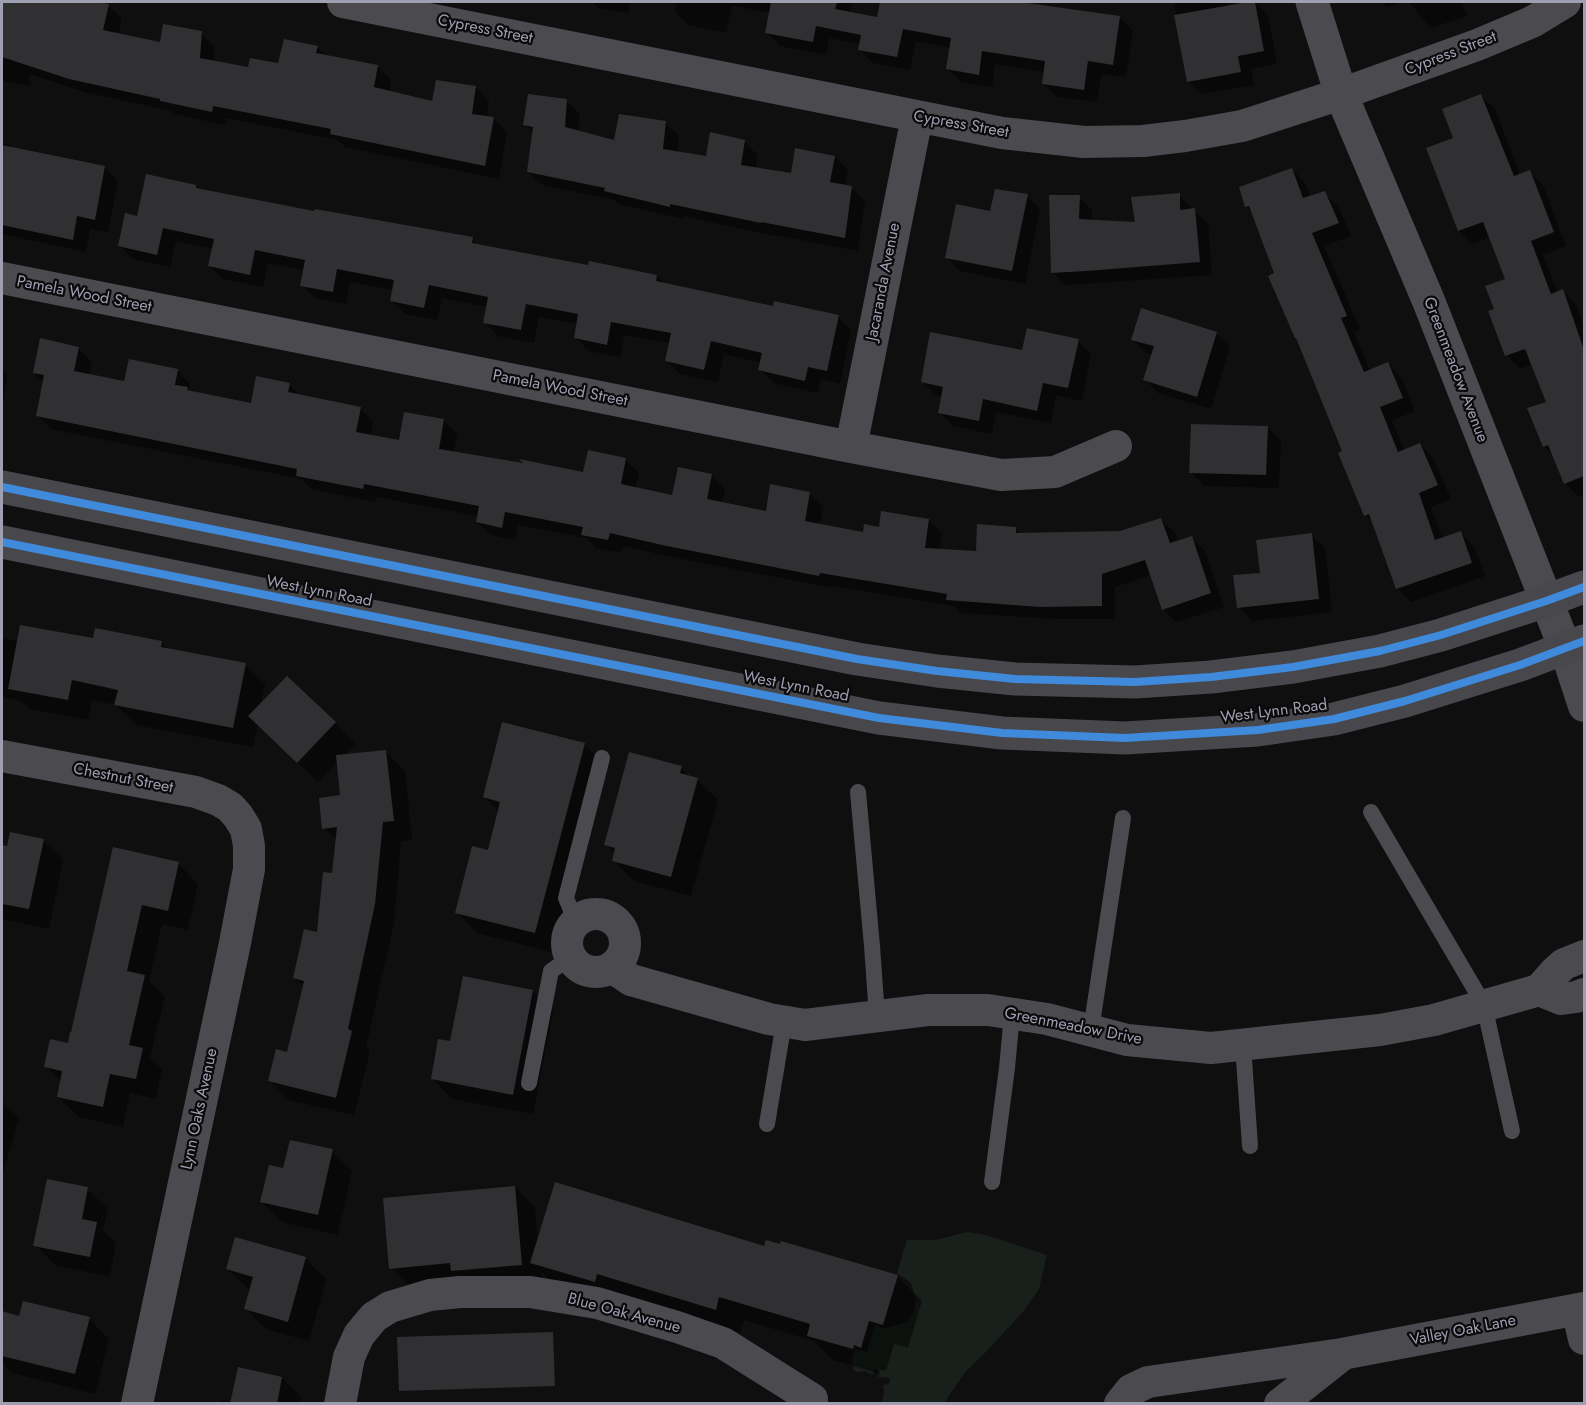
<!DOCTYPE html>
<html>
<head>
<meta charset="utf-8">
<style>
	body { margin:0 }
	#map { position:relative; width:1586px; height:1405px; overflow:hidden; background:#0f0f10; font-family:Jost,sans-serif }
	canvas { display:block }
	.frame { position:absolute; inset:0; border:3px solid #9f9fb2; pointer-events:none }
</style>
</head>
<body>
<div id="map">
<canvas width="1586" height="1405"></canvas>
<div class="frame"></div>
</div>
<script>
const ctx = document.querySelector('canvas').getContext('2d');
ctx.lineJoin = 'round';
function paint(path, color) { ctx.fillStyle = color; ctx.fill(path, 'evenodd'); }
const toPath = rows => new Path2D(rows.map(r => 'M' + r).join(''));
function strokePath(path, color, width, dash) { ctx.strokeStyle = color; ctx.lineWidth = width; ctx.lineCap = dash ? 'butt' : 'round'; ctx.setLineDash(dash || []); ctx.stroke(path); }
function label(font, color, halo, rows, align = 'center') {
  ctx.font = font + ' Jost,sans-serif'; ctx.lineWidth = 4.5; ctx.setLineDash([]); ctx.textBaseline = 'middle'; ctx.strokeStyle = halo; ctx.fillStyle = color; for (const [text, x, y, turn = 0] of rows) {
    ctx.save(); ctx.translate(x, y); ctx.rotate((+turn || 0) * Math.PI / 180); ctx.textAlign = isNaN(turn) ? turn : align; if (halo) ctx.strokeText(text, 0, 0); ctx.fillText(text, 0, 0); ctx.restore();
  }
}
const green = toPath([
	[967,1232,986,1235,1047,1255,1039,1289,1023,1312,983,1355,967,1370,948,1397,945,1403,882,1403,884,1391,883,1385,889,1384,890,1378,878,1377,880,1371,875,1369,872,1375,865,1371,857,1372,854,1370,852,1360,855,1349,867,1352,875,1324,883,1329,907,1322,914,1312,916,1300,911,1283,897,1273,907,1240,936,1240]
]);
const shadow = toPath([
	[2,2,49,2,75,7,75,2,87,2,108,5,122,19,118,35,161,44,201,33,214,46,213,62,249,68,279,65,317,47,327,57,378,67,391,80,389,92,433,103,476,88,489,101,487,118,494,119,507,132,499,179,345,147,338,140,226,118,225,125,175,114,171,111,84,92,30,74,30,86,2,81],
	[592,2,630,2,628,13,599,8],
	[676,2,852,2,850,13,878,19,881,2,1015,2,1119,17,1133,31,1126,77,1101,74,1097,102,1057,97,1043,84,1045,72,995,64,992,87,961,82,948,69,951,48,916,41,910,70,873,63,859,49,860,44,829,38,826,55,780,46,767,32,770,13,732,5,726,33,688,25,675,11],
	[1174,2,1230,2,1230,6,1254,2,1268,15,1277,64,1251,69,1254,85,1201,94,1188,81],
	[1381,2,1404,2,1387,7],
	[1408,2,1462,2,1467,16,1431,28,1418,14,1415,8],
	[1481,96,1495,109,1520,175,1529,172,1543,185,1566,246,1543,255,1558,293,1563,291,1576,305,1584,326,1584,494,1579,497,1565,483,1554,457,1544,446,1548,402,1533,364,1520,369,1507,355,1496,310,1507,280,1490,237,1473,244,1459,231,1428,149,1455,138],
	[567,101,580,114,578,133,615,142,665,123,679,136,677,153,707,158,744,141,757,155,756,169,792,174,835,157,848,170,845,186,851,188,865,201,858,251,775,235,774,236,683,216,683,219,619,204,615,200,542,185,528,172,534,134,524,124],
	[2,143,9,145,13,149,105,168,118,181,108,232,90,229,86,252,2,234],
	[1292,169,1305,183,1311,197,1324,193,1338,206,1351,236,1324,246,1360,329,1354,332,1370,371,1388,364,1401,377,1415,411,1392,421,1405,451,1420,444,1433,458,1451,499,1431,507,1443,539,1461,533,1474,547,1485,576,1411,602,1397,588,1375,524,1366,515,1340,454,1344,452,1253,214,1246,206],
	[196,186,200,190,316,213,472,239,478,245,589,267,657,276,665,284,774,308,838,317,851,330,840,384,821,379,818,393,774,383,760,370,762,363,724,354,718,382,680,374,667,361,671,343,624,335,620,357,589,351,576,338,578,324,539,317,534,343,498,336,485,322,488,307,442,298,437,320,405,314,392,301,394,290,350,282,346,304,315,298,302,285,305,270,268,263,263,287,223,279,210,266,213,249,176,241,170,267,133,259,120,246,139,217],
	[1179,195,1193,210,1208,223,1212,275,1066,285,1052,272,1079,197,1092,210,1092,222,1136,224],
	[1027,196,1040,209,1025,284,960,271,947,257,991,212],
	[1216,333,1230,347,1211,409,1158,393,1145,379,1153,355,1146,353,1133,339],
	[1078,341,1091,354,1082,401,1056,395,1051,423,996,412,992,434,953,426,940,413,943,396,936,395,923,382,1023,351],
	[78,348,92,362,89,375,126,383,177,370,190,384,189,391,253,405,289,384,301,397,360,408,373,422,371,436,400,442,444,421,457,434,454,453,584,473,625,459,639,473,635,489,673,496,711,475,725,489,722,504,767,513,772,486,810,494,823,507,820,525,864,533,880,529,929,520,942,534,940,550,977,553,1015,528,1021,534,1120,533,1161,520,1175,533,1178,543,1191,538,1205,551,1224,607,1176,622,1163,609,1152,575,1115,587,1115,619,1054,619,961,613,954,606,833,586,833,588,677,558,623,546,621,553,596,548,587,538,518,525,515,540,491,535,477,522,478,516,377,497,376,502,311,489,302,479,51,429,37,415,44,383,34,373],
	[2,369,8,375,2,407],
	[1267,427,1281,441,1279,488,1204,486,1191,472],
	[1311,535,1325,548,1332,612,1252,621,1239,607,1261,574],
	[2,638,18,641,94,640,161,642,170,650,245,664,265,684,261,705,335,723,355,744,343,756,386,752,405,771,412,840,401,841,394,924,366,1047,370,1051,354,1115,289,1100,270,1081,288,1053,304,987,295,978,319,934,333,875,337,841,324,828,342,797,338,761,318,782,258,724,253,747,136,725,116,705,92,700,88,720,30,709,21,701,2,697],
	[584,744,604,764,555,953,477,933,457,912,489,852,499,812,485,797],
	[681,768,691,778,697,780,718,800,691,896,634,881,613,860,615,854,606,845],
	[43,840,63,860,49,929,2,919,2,846,9,848],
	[114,849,178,863,198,884,188,930,162,924,149,981,165,997,150,1058,162,1069,156,1099,130,1093,123,1127,79,1117,58,1097,62,1082,46,1066,69,1045],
	[532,991,553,1012,533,1114,452,1099,432,1078,451,1043],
	[2,1101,19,1118,2,1177,2,1100],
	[332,1151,352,1171,338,1235,282,1222,262,1202,284,1170],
	[515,1187,535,1208,538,1242,765,1248,897,1276,922,1301,908,1348,894,1344,886,1371,878,1369,877,1373,833,1360,814,1341,744,1320,740,1333,621,1298,556,1287,541,1271,542,1285,411,1288,391,1268],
	[87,1189,108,1209,103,1230,116,1243,110,1277,55,1265,35,1245],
	[305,1259,326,1279,309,1341,266,1329,246,1309,251,1290,248,1289,228,1269],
	[2,1313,20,1317,89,1319,109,1339,95,1394,12,1373,2,1362],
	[282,1378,302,1398,301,1404,221,1404,222,1400,232,1402]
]);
const building = toPath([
	[2,2,96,2,109,4,103,30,160,42,163,24,202,31,200,58,248,67,250,58,278,63,284,39,318,46,316,53,378,65,374,87,432,101,436,80,476,86,472,114,494,117,485,166,330,134,331,129,213,106,212,112,160,101,160,99,69,79,2,57],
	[771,2,837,2,835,9,877,17,880,2,1020,2,1120,16,1113,65,1088,61,1084,90,1042,84,1045,61,982,51,979,75,946,69,951,38,903,29,897,57,858,50,861,35,816,26,813,42,765,33],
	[1248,2,1255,2,1264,51,1238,56,1241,72,1187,82,1174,15],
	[528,94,567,99,565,127,614,140,619,114,666,121,663,149,706,156,710,132,745,140,741,165,791,173,795,148,835,156,830,182,852,186,845,238,761,222,761,223,670,204,670,207,604,191,605,188,527,172,533,127,523,125],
	[1481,94,1514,176,1530,170,1554,232,1531,241,1551,294,1563,289,1584,350,1584,476,1564,484,1548,445,1543,447,1527,408,1546,402,1525,349,1505,356,1488,311,1494,309,1485,286,1505,279,1483,222,1458,231,1426,148,1453,138,1442,109],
	[2,145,105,166,95,220,77,216,73,240,2,225],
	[1292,168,1303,198,1325,191,1339,223,1312,233,1347,316,1341,318,1364,372,1388,362,1403,398,1380,407,1398,452,1420,443,1438,485,1419,493,1435,540,1461,531,1472,563,1396,589,1369,514,1364,516,1338,453,1342,451,1296,338,1295,338,1268,276,1274,273,1249,206,1245,207,1239,187],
	[146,174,196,185,196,188,314,211,315,209,473,237,472,243,588,265,589,261,657,275,656,281,773,306,774,301,839,315,827,371,808,367,805,381,758,370,762,353,711,341,704,370,665,361,671,333,611,322,607,345,574,338,578,314,526,304,521,330,483,323,488,297,429,285,424,308,390,301,394,280,337,269,333,292,300,286,305,260,255,250,250,275,208,266,214,239,163,228,157,255,118,246,125,213,137,216],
	[995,189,1028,194,1012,271,945,258,956,204,990,211],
	[1180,193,1180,210,1195,208,1200,262,1086,271,1051,273,1049,195,1080,195,1079,219,1135,222,1131,197],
	[1141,308,1217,332,1197,397,1143,380,1154,346,1131,340],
	[1027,328,1079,339,1068,388,1043,383,1037,411,983,399,979,421,938,413,943,387,921,382,930,332,1022,350],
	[40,338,79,347,74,371,124,381,129,359,178,369,175,385,188,387,187,390,251,403,256,376,290,383,288,392,361,407,356,432,399,440,404,412,444,419,439,449,523,463,519,459,583,472,588,450,626,458,621,484,672,495,678,467,712,474,707,499,766,511,770,484,810,492,805,521,863,532,864,524,879,527,881,511,929,519,925,548,976,551,977,524,1016,527,1016,533,1120,531,1161,518,1170,543,1192,536,1211,593,1162,610,1145,560,1102,574,1102,606,1040,607,946,600,947,594,820,573,819,576,662,545,610,533,608,540,581,535,583,527,505,512,502,528,476,522,479,506,364,484,363,489,296,476,297,469,36,416,44,375,33,373],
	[1191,424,1268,426,1266,475,1189,473],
	[1312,533,1319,599,1237,608,1233,575,1260,573,1256,540],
	[20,625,93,638,95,628,162,641,161,647,246,663,233,728,114,705,118,690,72,680,68,700,8,689],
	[287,676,336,722,297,763,248,716],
	[502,722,585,743,535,933,455,913,472,846,488,850,500,802,483,797],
	[386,750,394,821,383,822,375,904,348,1029,352,1031,336,1098,268,1081,276,1049,287,1052,304,981,293,978,304,929,317,932,323,872,332,873,337,827,322,829,319,798,340,795,336,755],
	[629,752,682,766,680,773,698,778,671,877,612,861,615,848,604,845],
	[10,832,44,839,29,909,2,904,2,845,7,846],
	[113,847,179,862,168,911,142,905,127,971,145,975,129,1045,143,1048,136,1079,110,1074,103,1107,57,1097,62,1071,44,1067,50,1039,68,1043,70,1032,71,1032],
	[463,976,533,990,513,1095,431,1079,438,1039,450,1041],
	[290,1140,333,1149,318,1215,260,1202,269,1165,283,1168],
	[47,1179,88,1187,82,1219,97,1222,90,1257,33,1246],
	[555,1182,764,1246,766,1240,780,1244,781,1241,898,1275,883,1325,869,1321,861,1348,854,1345,853,1349,807,1336,810,1324,719,1297,716,1310,597,1274,595,1282,530,1263],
	[515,1186,522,1265,451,1271,450,1263,389,1269,383,1198],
	[235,1237,306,1257,288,1322,244,1309,253,1277,226,1269],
	[23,1301,90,1317,75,1374,2,1356,2,1311,19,1316],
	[553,1332,555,1386,399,1391,397,1337],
	[238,1367,282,1377,277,1404,230,1404]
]);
const service = toPath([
	[858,792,872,946,877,1016],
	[1371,812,1484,1005,1512,1131],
	[576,922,566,898,602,758],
	[1091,1030,1123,818],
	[1243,1045,1250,1146],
	[529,1083,551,971,571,957],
	[767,1124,784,1022],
	[992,1182,1007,1068,1012,1014]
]);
const minor = toPath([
	[343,2,1002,133,1084,142,1143,141,1185,136,1242,126,1341,94,1477,45,1532,22,1565,2],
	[2,278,851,447,1001,475,1055,472,1116,446],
	[851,447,917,117],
	[1565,648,1584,706],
	[2,756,196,792,218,800,230,807,238,816,246,829,249,846,249,869,235,943,137,1404],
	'567 943a29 29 0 1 1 58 0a29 29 0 1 1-58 0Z',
	[612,967,631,980,769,1019,805,1025,928,1010,988,1010,1047,1019,1127,1040,1211,1048,1380,1030,1434,1020,1539,990,1554,973,1564,964,1584,956],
	[1539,990,1561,999,1576,997,1584,994],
	[1577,1309,1584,1339],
	[340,1404,349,1357,359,1335,374,1317,390,1307,430,1295,460,1292,530,1292,597,1303,677,1327,723,1343,812,1399],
	[1120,1404,1131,1390,1148,1382,1342,1354,1584,1308],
	[1280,1404,1342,1355]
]);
const tertiary = toPath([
	[1312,2,1341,94,1429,302,1565,648]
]);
const secondary = toPath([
	[2,487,857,659,937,671,1015,679,1135,682,1211,677,1293,667,1380,651,1441,635,1546,601,1584,587],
	[2,542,879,718,1002,733,1125,738,1258,730,1334,719,1405,701,1520,665,1584,641]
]);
const cycleway = toPath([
	[2,487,857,659,937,671,1015,679,1135,682,1211,677,1293,667,1380,651,1441,635,1546,601,1584,587],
	[2,542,879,718,1002,733,1125,738,1258,730,1334,719,1405,701,1520,665,1584,641]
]);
const streetNames = [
	["Cypress Street",485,30,11],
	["Cypress Street",1451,54,-21],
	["Cypress Street",961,125,10],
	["Jacaranda Avenue",884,282,-79],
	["Pamela Wood Street",84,295,11],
	["Greenmeadow Avenue",1455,370,69],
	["Pamela Wood Street",560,389,11],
	["West Lynn Road",319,592,11],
	["West Lynn Road",796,687,11],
	["West Lynn Road",1274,712,-7],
	["Chestnut Street",123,779,11],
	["Greenmeadow Drive",1073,1027,11],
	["Lynn Oaks Avenue",200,1109,-78],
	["Blue Oak Avenue",624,1314,15],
	["Valley Oak Lane",1463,1331,-11]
];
paint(green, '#19201c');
paint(shadow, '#0007');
paint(building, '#303033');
strokePath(service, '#4a4a4f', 16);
strokePath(minor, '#4a4a4f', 32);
strokePath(tertiary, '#4a4a4f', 33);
strokePath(secondary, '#48484c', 33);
strokePath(cycleway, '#408adc', 8);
label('16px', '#9f9fb2', '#0a0a0b', streetNames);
</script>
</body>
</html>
